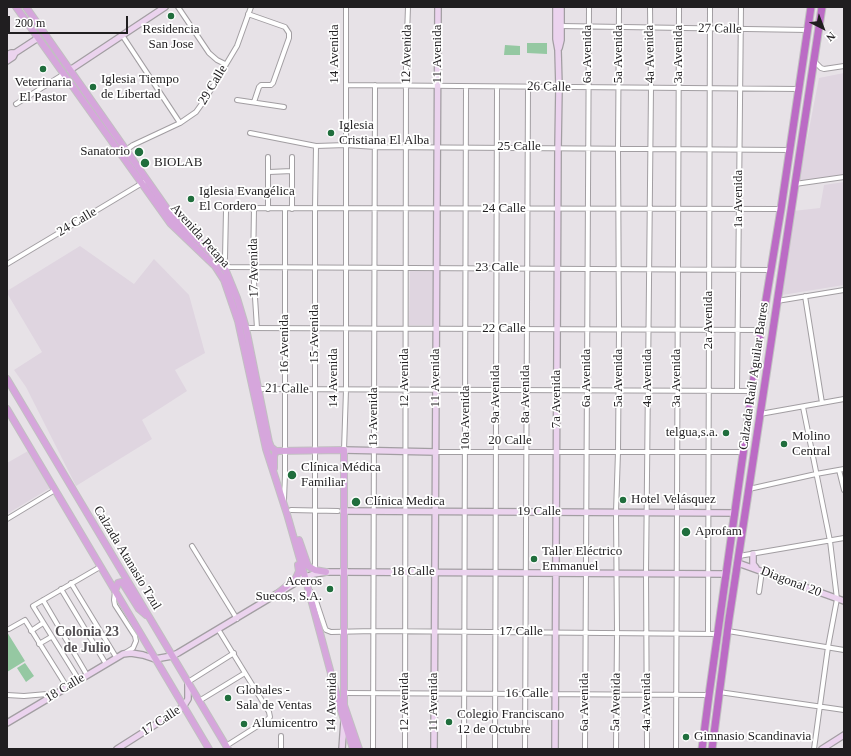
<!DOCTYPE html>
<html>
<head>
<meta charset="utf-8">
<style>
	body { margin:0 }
	#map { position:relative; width:851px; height:756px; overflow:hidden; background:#e7e2e7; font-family:Georgia,serif }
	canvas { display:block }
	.frame { position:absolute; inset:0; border:8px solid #201e20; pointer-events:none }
	.north { position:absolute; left:803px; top:8px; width:40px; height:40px; -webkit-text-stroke:3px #fff; paint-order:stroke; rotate:138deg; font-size:11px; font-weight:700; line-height:16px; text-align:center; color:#201e20 }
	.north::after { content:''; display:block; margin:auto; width:14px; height:18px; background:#201e20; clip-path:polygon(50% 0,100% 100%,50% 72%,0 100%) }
	.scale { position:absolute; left:8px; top:16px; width:120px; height:18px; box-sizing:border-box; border:2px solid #201e20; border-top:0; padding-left:5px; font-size:12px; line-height:14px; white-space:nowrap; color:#201e20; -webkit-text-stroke:3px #fff; paint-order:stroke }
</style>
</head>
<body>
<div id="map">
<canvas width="851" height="756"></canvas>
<div class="frame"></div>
<div class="north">N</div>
<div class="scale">200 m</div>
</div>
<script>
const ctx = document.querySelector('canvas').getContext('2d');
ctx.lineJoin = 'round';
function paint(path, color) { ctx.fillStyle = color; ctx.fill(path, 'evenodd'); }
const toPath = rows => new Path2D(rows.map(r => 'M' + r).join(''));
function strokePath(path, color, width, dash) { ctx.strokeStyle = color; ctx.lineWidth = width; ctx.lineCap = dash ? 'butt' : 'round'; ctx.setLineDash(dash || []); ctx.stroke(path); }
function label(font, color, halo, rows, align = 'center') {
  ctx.font = font + ' Georgia,serif'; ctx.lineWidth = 3.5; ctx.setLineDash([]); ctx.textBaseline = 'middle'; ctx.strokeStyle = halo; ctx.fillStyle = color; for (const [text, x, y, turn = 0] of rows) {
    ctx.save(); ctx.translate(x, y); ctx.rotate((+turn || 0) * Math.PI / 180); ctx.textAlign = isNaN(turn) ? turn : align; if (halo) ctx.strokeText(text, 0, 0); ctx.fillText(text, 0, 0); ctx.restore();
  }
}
const built = toPath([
	[844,73,844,175,799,181,819,78],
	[844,182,844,285,782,295,793,211,820,208,824,185],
	[80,246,134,284,154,259,189,295,205,353,175,370,187,391,142,420,152,439,76,486,26,387,14,370,42,352,7,293,7,291],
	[410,270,435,270,434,323,432,325,409,325],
	[28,451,50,488,7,514,7,463]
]);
const green = toPath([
	[527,43,547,43,547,54,527,53],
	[505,45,520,46,520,55,504,55],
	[7,632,25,661,7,672],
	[25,663,34,676,26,682,17,668]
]);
const street = toPath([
	[178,7,209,53,217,60,225,64],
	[248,14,285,27,289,33,289,38,273,83,271,85,261,85,259,87,254,102],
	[561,26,808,30],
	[122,35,180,123],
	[814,61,821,68,824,69,844,66],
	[346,85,799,89],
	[237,100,284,107],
	[16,104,64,74],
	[250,133,316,146,346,145,376,147,790,150],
	[126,150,133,145,180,123,196,112,206,98,237,46,251,7],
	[269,172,292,171],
	[795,184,844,177],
	[254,209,253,267,257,328],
	[268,209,268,157],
	[292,209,292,157],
	[7,264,144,182],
	[221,264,223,262,225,258,226,211,227,209,235,208,781,209],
	[223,266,230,267,771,270],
	[805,296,822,403],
	[777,301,844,290],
	[246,328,761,330],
	[258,389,753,391],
	[737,391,741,7],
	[803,407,830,541,837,599,828,647,814,749],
	[760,414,844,399],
	[344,450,346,390,346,7],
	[436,452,744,452],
	[839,470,844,490],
	[749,489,816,474,844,469],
	[284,500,285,475,285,209],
	[291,510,338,511],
	[7,519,55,490],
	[192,546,237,619],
	[739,556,844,538],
	[315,570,315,209,316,146],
	[71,583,116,657],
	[61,589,106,664],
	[115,591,114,600,115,605,135,636,136,641,133,648,125,653],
	[310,591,315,598,325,628,326,630,331,632,374,631,718,634],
	[759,592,762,571],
	[43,600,87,675],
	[9,629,25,620,67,687],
	[218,629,269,712,270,717,267,720,226,746],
	[31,631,43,623],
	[728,631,844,650],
	[708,634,710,7],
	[39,644,51,637],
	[79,680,33,606,100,567],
	[188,682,234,653],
	[719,692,844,710],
	[344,693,709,695],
	[7,695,24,696,47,694,51,696],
	[199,701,245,673],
	[281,749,281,736],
	[373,749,375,85],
	[405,749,406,63,408,7],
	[464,749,466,87],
	[495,749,497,87],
	[525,749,528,87],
	[585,749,589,7],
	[616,749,617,633,616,512,618,452,619,330,618,148,619,7],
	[647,749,646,573,651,88,650,7],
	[676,749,679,7]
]);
const secondary = toPath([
	[559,48,561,40,561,7],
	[7,55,11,53,15,53,38,38],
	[7,61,13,57,15,53],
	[70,70,165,7],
	[344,450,436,452],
	[343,511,735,513],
	[753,554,753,564,756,568],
	[738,563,844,601],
	[7,723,123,654,131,653,143,655,155,659,172,656,178,653,305,577,314,574,326,572,344,572,726,574],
	[117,749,183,707,188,699,188,684],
	[342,749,344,721],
	[434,749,438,7],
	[555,749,558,148,559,87,558,50,556,39,556,7],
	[822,749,844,735]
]);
const primary = toPath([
	[16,7,170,223,215,266,224,280,238,321,266,449,287,514,305,577,340,707,353,749],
	[26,7,175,220,217,258,226,271,237,298,246,328,269,442,271,447,276,451],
	[7,379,228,749],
	[7,409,209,749],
	[276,451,344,450,344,705,359,749],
	[274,468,274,456,276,451],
	[299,540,308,566,315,570,326,572],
	[115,591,118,583,122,582,139,609,146,615],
	[277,594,296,578,299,571,298,565]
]);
const highway = toPath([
	[702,749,709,695,758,348,781,209,811,7],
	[712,749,729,619,822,7]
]);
const markers = [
	[171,16,4,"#206e3d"],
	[43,69,4,"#206e3d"],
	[93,87,4,"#206e3d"],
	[331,133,4,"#206e3d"],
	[139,152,5,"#206e3d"],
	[145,163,5,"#206e3d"],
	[191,199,4,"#206e3d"],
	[726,433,4,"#206e3d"],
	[784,444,4,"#206e3d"],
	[292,475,5,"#206e3d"],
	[623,500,4,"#206e3d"],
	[356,502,5,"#206e3d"],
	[686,532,5,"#206e3d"],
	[534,559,4,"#206e3d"],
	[330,589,4,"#206e3d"],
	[228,698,4,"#206e3d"],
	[449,722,4,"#206e3d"],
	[244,724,4,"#206e3d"],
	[686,737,4,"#206e3d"]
];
const streetNames = [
	["27 Calle",720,29,1],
	["14 Avenida",335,54,-90],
	["12 Avenida",407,54,-89],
	["11 Avenida",438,54,-90],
	["6a Avenida",588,54,-90],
	["5a Avenida",619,54,-90],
	["4a Avenida",650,54,-91],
	["3a Avenida",679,54,-90],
	["29 Calle",213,85,-59],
	["26 Calle",549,87,1],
	["25 Calle",519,147],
	["1a Avenida",739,199,-90],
	["24 Calle",504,209],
	["24 Calle",77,222,-31],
	["Avenida Petapa",200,236,48],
	["17 Avenida",254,268,-91],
	["23 Calle",497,268],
	["2a Avenida",709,320,-90],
	["22 Calle",504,329],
	["15 Avenida",315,334,-90],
	["16 Avenida",285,344,-90],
	["Calzada Raúl Aguilar Batres",754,376,-82],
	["14 Avenida",334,378,-90],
	["12 Avenida",405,378,-90],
	["11 Avenida",436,378,-90],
	["6a Avenida",587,378,-90],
	["5a Avenida",619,378,-90],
	["4a Avenida",648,378,-90],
	["3a Avenida",677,378,-90],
	["21 Calle",287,389,1],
	["9a Avenida",496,394,-90],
	["8a Avenida",526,394,-90],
	["7a Avenida",557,399,-90],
	["13 Avenida",374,417,-90],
	["10a Avenida",466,418,-90],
	["20 Calle",510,441],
	["19 Calle",539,512],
	["Calzada Atanasio Tzul",127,558,59],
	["18 Calle",413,572],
	["Diagonal 20",791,582,21],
	["17 Calle",521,632],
	["18 Calle",65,688,-31],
	["16 Calle",527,694],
	["14 Avenida",332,702,-89],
	["12 Avenida",405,702,-90],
	["11 Avenida",434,702,-90],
	["6a Avenida",585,702,-90],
	["5a Avenida",616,702,-89],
	["4a Avenida",647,702,-90],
	["17 Calle",161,721,-33]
];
const poiNames = [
	["Residencia",171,30,"center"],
	["San Jose",171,45,"center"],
	["Iglesia Tiempo",101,80],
	["de Libertad",101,95],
	["Veterinaria",43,83,"center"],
	["El Pastor",43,98,"center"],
	["Iglesia",339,126],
	["Cristiana El Alba",339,141],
	["Sanatorio",130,152,"right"],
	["BIOLAB",154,163],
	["Iglesia Evangélica",199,192],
	["El Cordero",199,207],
	["telgua,s.a.",718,433,"right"],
	["Molino",792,437],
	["Central",792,452],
	["Clínica Médica",301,468],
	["Familiar",301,483],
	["Hotel Velásquez",631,500],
	["Clínica Medica",365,502],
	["Aprofam",695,532],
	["Taller Eléctrico",542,552],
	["Emmanuel",542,567],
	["Aceros",322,582,"right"],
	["Suecos, S.A.",322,597,"right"],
	["Globales -",236,691],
	["Sala de Ventas",236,706],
	["Colegio Franciscano",457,715],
	["12 de Octubre",457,730],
	["Alumicentro",252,724],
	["Gimnasio Scandinavia",694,737]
];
const neighbourhoodNames = [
	["Colonia 23",87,632],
	["de Julio",87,648]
];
paint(built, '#dfd5e0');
paint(green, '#95c8a2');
strokePath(street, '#a29ea2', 6);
strokePath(secondary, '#a29ea2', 8);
strokePath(primary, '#c1c0c1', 8);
strokePath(highway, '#c1c0c1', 9);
strokePath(street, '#fff', 4);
strokePath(secondary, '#ebd3ee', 5.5);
strokePath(primary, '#d6a6dc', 6);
strokePath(highway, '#bb6bc5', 7);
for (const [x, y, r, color] of markers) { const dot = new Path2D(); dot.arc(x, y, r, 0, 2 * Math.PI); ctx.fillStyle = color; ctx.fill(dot); strokePath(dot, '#fff', 1.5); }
label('13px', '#201e20', '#fff', streetNames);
label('13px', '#201e20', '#fff', poiNames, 'left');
label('bold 14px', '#555155', '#fff', neighbourhoodNames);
</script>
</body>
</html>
